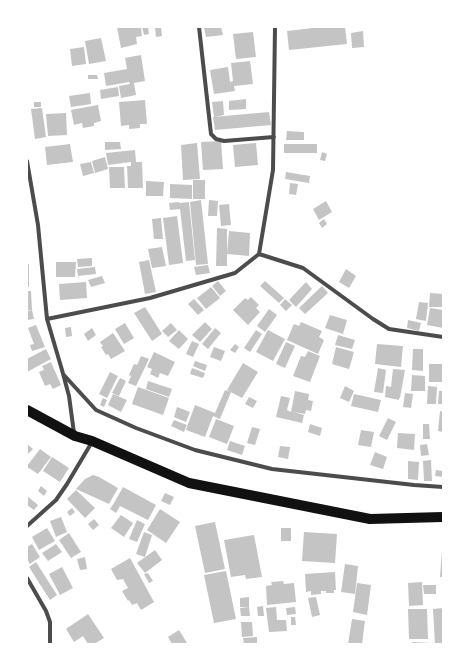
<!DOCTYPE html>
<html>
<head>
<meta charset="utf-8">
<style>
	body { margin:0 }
	#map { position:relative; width:470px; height:671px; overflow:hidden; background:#fff; font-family:Bitter,serif }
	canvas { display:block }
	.frame { position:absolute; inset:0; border:28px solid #fff; pointer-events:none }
</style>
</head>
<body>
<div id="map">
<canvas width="470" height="671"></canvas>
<div class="frame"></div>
</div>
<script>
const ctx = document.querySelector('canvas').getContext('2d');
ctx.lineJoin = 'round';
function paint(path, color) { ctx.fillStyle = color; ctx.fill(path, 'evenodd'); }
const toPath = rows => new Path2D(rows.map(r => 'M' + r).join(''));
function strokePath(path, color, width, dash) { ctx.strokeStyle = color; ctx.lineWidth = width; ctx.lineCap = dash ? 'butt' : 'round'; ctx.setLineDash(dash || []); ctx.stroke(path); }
const building = toPath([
	[117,27,141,27,142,36,136,37,137,44,121,48],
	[142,27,148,27,149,34,144,35],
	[155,27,161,27,162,36,156,37],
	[204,27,221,27,223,35,206,37],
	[321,27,345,27,347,44,289,50,287,31],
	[363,31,364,47,352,48,351,33],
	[253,32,256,57,236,59,233,34],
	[101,38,106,61,89,64,85,41],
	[84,47,86,64,72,66,70,49],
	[141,55,145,81,134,83,136,95,121,98,119,86,130,84,129,82,106,86,104,73,127,69,125,58],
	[250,61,253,84,234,86,235,91,214,94,210,70,228,67,230,82,233,81,231,63],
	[88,75,97,75,98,79,88,79],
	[118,87,119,96,101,99,100,90],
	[90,93,91,104,71,107,69,96],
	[246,99,246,109,229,110,229,101],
	[145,100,147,124,140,124,140,128,129,129,129,125,121,126,119,102],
	[223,101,224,115,214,117,212,102],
	[34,102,41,102,41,107,34,107],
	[98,105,101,121,94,123,94,126,83,128,82,123,74,125,71,110],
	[42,108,46,137,35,139,31,109],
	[269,112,271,125,215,130,213,117],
	[66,113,67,135,48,136,46,114],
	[287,131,304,132,304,140,286,140],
	[221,141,223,169,203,170,201,142],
	[105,142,120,142,121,149,105,150],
	[197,143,200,179,183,180,181,145],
	[256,143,258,165,235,167,233,145],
	[70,144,73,162,47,165,45,147],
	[284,144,317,144,317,153,284,153],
	[135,150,136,162,142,162,143,188,128,188,127,166,131,166,131,162,108,165,106,153],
	[322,152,327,154,325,161,320,160],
	[105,157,108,169,95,173,92,161],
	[91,162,94,173,83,176,80,164],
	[109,167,124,167,125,188,110,188],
	[286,172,310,176,309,183,285,179],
	[193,180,205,180,205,199,193,199],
	[146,181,164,182,163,196,146,196],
	[290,183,298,184,296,195,289,194],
	[170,184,192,185,192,199,170,198],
	[201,200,208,264,196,265,190,202],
	[209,200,218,201,217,216,208,216],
	[326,201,332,212,319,220,313,209],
	[179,202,179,203,189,202,195,260,186,261,180,209,170,210,169,203],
	[229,204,231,225,221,226,219,205],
	[177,216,183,263,169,265,163,218],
	[161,218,163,239,154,239,152,219],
	[324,219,327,224,322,228,319,223],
	[217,228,227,229,227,253,229,231,250,233,249,256,227,254,227,266,216,266],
	[162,247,166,266,152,268,148,249],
	[92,258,92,266,78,267,77,259],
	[149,260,156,292,145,294,139,262],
	[56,262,76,262,75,277,56,277],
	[27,264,29,264,29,287,27,287],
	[208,265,210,273,196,275,194,267],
	[95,267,96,274,78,276,77,269],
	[346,269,356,276,349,288,339,282],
	[102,276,105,283,91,287,88,280],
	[218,281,226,291,220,296,212,286],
	[265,281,284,298,279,303,260,286],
	[86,282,87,298,60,300,59,284],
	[306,282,312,289,296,307,289,300],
	[322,286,328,293,305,314,299,308],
	[211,287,220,298,206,309,197,298],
	[27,291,31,291,32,310,27,310],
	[430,293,443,294,443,307,429,307],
	[251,297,259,305,256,308,260,312,248,325,233,310,245,298,248,300],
	[194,299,204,310,198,315,188,304],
	[285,299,292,305,286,311,280,305],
	[419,302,428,303,426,321,416,319],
	[145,307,162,334,152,341,134,313],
	[430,308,443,310,443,328,427,325],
	[269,309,277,315,265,332,257,326],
	[32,310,34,319,27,320,27,311],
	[330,315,347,320,343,334,325,328],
	[408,320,421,323,419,331,407,328],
	[205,322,212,329,200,342,192,335],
	[301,322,322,331,319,337,324,340,318,354,287,340,294,324,299,326],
	[125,323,134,338,124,344,115,329],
	[171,323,177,330,168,337,162,331],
	[36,325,45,347,32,351,30,345,34,344,28,328],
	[71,327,72,336,66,337,65,328],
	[92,328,96,335,88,341,84,334],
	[215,328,221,333,208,349,202,344],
	[179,330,188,339,179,349,169,341],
	[256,330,262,334,250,352,244,348],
	[268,330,285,339,273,361,256,352],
	[113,333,125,351,111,359,108,354,106,355,101,347,103,346,100,342],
	[338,335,355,340,352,349,335,345],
	[192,341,199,344,193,357,186,354],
	[286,342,295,346,285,368,276,364],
	[235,344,239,347,235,353,230,350],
	[377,344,403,346,401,367,375,364],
	[214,347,225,351,221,361,210,357],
	[336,347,354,352,349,369,332,364],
	[46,349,51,359,27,372,27,359],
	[413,349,423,349,423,371,412,370],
	[308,351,320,356,310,382,293,376,301,356,305,357],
	[154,352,175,362,168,376,160,373,158,378,150,374,152,369,147,367],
	[141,356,149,359,136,386,128,383,131,376,129,375,134,364,137,365],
	[195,361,207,365,205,371,193,366],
	[51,362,61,385,53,389,50,384,45,386,39,372,44,370,42,366],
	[243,363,258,372,242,398,227,390],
	[429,364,443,364,443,382,429,382],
	[192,368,205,373,203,378,190,374],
	[378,368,386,370,383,393,374,392],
	[393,369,405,370,400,398,399,398,399,400,385,397,386,386,391,387],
	[110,372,118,376,107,398,99,394],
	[412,375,425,376,425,391,411,391],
	[120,378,126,381,119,396,112,393],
	[148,381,172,389,169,397,146,389],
	[345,386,354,391,349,402,340,398],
	[428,386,437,387,436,404,427,404],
	[138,387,169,398,163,415,132,404],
	[225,390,231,392,220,419,213,416,205,437,186,430,195,405,215,413],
	[295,391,309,394,308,400,313,401,311,411,306,410,305,414,293,412,304,415,302,423,276,417,281,396,290,398,287,410,291,412],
	[439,391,443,391,443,404,438,404],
	[405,393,413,394,411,408,403,407],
	[113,394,127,400,121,412,108,405],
	[354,394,381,400,378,412,351,406],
	[249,397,257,401,253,408,245,404],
	[103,398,107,400,104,407,100,405],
	[177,407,190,412,186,422,174,417],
	[440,411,443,412,443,432,438,431],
	[388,418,396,422,387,440,379,436],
	[216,419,234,426,227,444,209,437],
	[174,420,187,425,184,432,171,426],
	[310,424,322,428,320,436,308,432],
	[423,424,429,424,430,439,423,439],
	[252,427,260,429,255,445,247,443],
	[361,430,374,432,371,447,358,445],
	[398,433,415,434,414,450,397,448],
	[230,441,245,446,242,455,227,450],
	[27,444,33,449,27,455],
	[427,444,429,455,421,456,420,445],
	[280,446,290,447,288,459,278,457],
	[40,449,51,457,38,474,29,468,27,470,27,466],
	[375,452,387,457,383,469,370,465],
	[52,457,69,468,60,482,43,471],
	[431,460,432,481,424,481,423,461],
	[408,461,419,462,418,480,408,479],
	[436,470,443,471,443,477,435,476],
	[93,475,99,477,118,488,109,504,76,489,85,479],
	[41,486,47,491,44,496,38,491],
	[123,487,156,505,148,520,114,503],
	[76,490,95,508,85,518,67,499],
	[165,493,174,497,170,505,161,501],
	[27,496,38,505,34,510,27,505],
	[114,503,120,506,116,513,110,509],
	[72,508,75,512,70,516,67,512],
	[160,509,180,522,166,543,147,530],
	[121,515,133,523,124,537,111,528],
	[61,517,67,532,56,537,50,521],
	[94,519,99,525,93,530,88,524],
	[137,520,145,524,137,542,129,539],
	[215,522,225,569,205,573,195,526],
	[47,528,55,541,39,550,32,537],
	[281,528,291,528,291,541,281,541],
	[144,532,152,535,145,557,136,554],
	[304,532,337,534,335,563,302,561],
	[69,533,81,552,71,558,59,540],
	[254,535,262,577,246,579,245,575,231,577,224,540],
	[32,544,40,557,30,564,27,559,27,547],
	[56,544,62,552,48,561,42,553],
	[155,550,162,560,145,573,137,563],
	[442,551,443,551,443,577,440,577],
	[85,557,87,569,80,570,77,559],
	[130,558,154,602,141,610,137,603,132,605,129,600,128,601,122,591,128,588,123,579,117,580,111,569],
	[36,562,57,595,50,600,29,567],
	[345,564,358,566,355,594,341,592],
	[62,567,73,588,60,595,49,574],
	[226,571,236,619,214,623,204,575],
	[335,572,336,590,334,590,334,593,326,593,326,591,321,591,321,594,311,595,311,591,306,592,305,574],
	[148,573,153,581,149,583,144,574],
	[283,581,284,584,294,583,296,602,267,605,266,586,272,585,271,582],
	[422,582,423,605,409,606,408,583],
	[357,583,371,585,367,615,353,612],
	[423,585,436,585,436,594,424,594],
	[249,597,249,607,240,607,240,598],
	[316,597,320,615,312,617,308,598],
	[263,606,264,616,258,616,257,607],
	[249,607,250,616,241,616,240,608],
	[276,607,277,620,286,620,287,631,269,632,266,608],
	[295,607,296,614,287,615,286,608],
	[443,608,443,644,435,644,433,609],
	[408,609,427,609,428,639,409,639],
	[88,614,104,638,94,644,88,644,83,636,74,642,66,629],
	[291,617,295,617,296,625,291,625],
	[352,619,365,621,362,644,348,644],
	[241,622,252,622,253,636,242,637],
	[179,630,187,643,185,644,172,644,168,637],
	[257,637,257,644,244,644,243,638],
	[412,642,432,643,432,644,412,644]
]);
const minor = toPath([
	[199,27,211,134,216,139,224,141,274,137],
	[27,161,38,225,47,319,62,370,69,396,74,433],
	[259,254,303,268,373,319,389,329,443,337],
	[47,319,150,298,235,273,259,254,273,170,275,27],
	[63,374,96,410,136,428,195,450,272,469,414,485,443,487],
	[27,526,56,500,67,484,92,442],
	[27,578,46,611,50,622,50,644]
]);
const primary = toPath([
	[27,410,75,436,92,441,189,483,370,519,443,517]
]);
paint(building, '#c4c4c4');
strokePath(minor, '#4c4c4c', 4);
strokePath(primary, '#111', 10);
</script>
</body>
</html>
